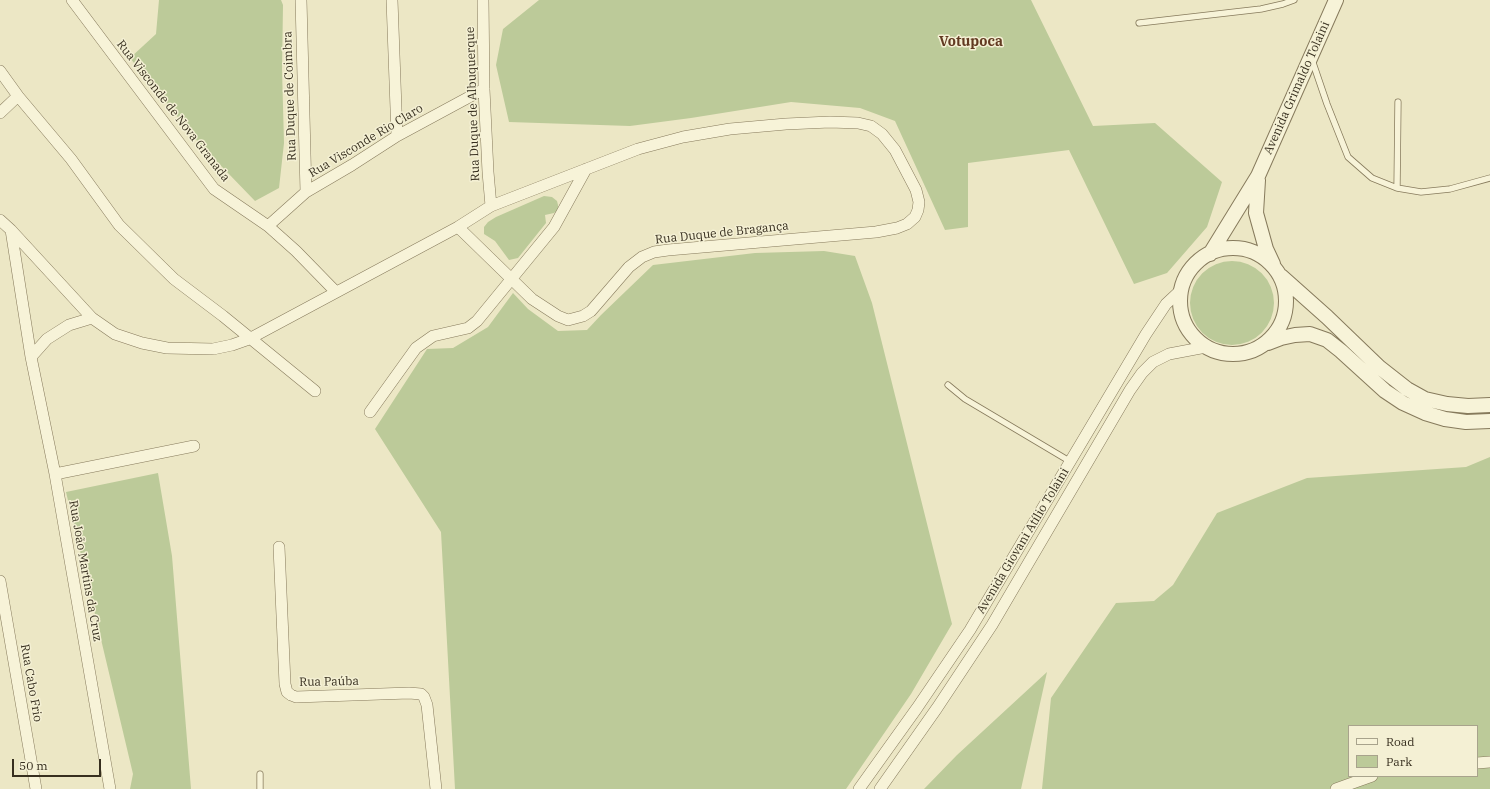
<!DOCTYPE html>
<html>
<head>
<meta charset="utf-8">
<style>
	body { margin:0 }
	#map { position:relative; width:1490px; height:789px; overflow:hidden; background:#ece7c5; font-family:"IBM Plex Serif",serif }
	canvas { display:block }
	.legend { position:absolute; left:1348px; top:725px; width:130px; height:52px; box-sizing:border-box; background:#f4f0d4; border:1px solid #a8a38c; margin:0; padding:5px 7px; list-style:none; font-size:12px; color:#372f1f }
	.legend li { display:flex; align-items:center; gap:8px; height:20px }
	.legend b { width:20px; border:1px solid #a8a38c }
	.scale { position:absolute; left:12px; top:759px; width:89px; height:18px; box-sizing:border-box; border:2px solid #372f1f; border-top:0; padding-left:5px; font-size:12px; line-height:14px; white-space:nowrap; color:#372f1f; -webkit-text-stroke:3px #f4f0d4; paint-order:stroke }
</style>
</head>
<body>
<div id="map">
<canvas width="1490" height="789"></canvas>
<ul class="legend">
<li><b style="height:5px;background:#f7f3d8"></b>Road</li>
<li><b style="height:11px;background:#bcca99"></b>Park</li>
</ul>
<div class="scale">50 m</div>
</div>
<script>
const ctx = document.querySelector('canvas').getContext('2d');
ctx.lineJoin = 'round';
function paint(path, color) { ctx.fillStyle = color; ctx.fill(path, 'evenodd'); }
const toPath = rows => new Path2D(rows.map(r => 'M' + r).join(''));
function strokePath(path, color, width, dash) { ctx.strokeStyle = color; ctx.lineWidth = width; ctx.lineCap = dash ? 'butt' : 'round'; ctx.setLineDash(dash || []); ctx.stroke(path); }
function label(font, color, halo, rows, align = 'center') {
  ctx.font = font + ' "IBM Plex Serif",serif'; ctx.lineWidth = 3; ctx.setLineDash([]); ctx.textBaseline = 'middle'; ctx.strokeStyle = halo; ctx.fillStyle = color; for (const [text, x, y, turn = 0] of rows) {
    ctx.save(); ctx.translate(x, y); ctx.rotate((+turn || 0) * Math.PI / 180); ctx.textAlign = isNaN(turn) ? turn : align; if (halo) ctx.strokeText(text, 0, 0); ctx.fillText(text, 0, 0); ctx.restore();
  }
}
const green = toPath([
	[159,0,281,0,283,5,282,69,284,143,279,188,255,201,198,142,130,58,156,34],
	[539,0,1031,0,1093,126,1155,123,1222,182,1207,227,1167,273,1134,284,1069,150,968,163,968,227,945,230,895,121,860,108,791,102,691,118,630,126,509,122,496,65,503,29],
	[544,196,552,197,557,201,558,205,558,210,554,213,545,215,546,223,518,258,509,260,495,241,484,234,484,227,488,222,496,217],
	[824,251,855,256,872,303,952,624,911,694,846,789,455,789,441,532,375,429,427,349,453,348,488,327,513,293,528,309,558,331,587,330,601,315,653,265,755,253],
	'1190 303a42 42 0 1 1 84 0a42 42 0 1 1-84 0Z',
	[1490,457,1490,789,1042,789,1051,698,1116,603,1154,601,1173,585,1217,513,1307,478,1466,467],
	[1349,726,1477,726,1477,776,1349,776],
	[158,473,172,556,191,789,130,789,133,774,66,492],
	[1047,672,1021,789,924,789,957,755]
]);
const service = toPath([
	[1139,23,1261,9,1283,4,1294,0],
	[1312,60,1327,104,1348,157,1372,178,1397,188,1421,192,1450,189,1490,178],
	[1397,188,1398,102],
	[948,385,965,399,1071,462],
	[260,774,260,789]
]);
const minor = toPath([
	[72,0,214,189,268,226,296,251,336,292],
	[301,0,306,192],
	[392,0,397,136],
	[483,0,484,89,488,172,491,206],
	[0,71,18,96,71,159,119,225,174,279,223,316,315,391],
	[0,113,18,96],
	[0,220,11,230,92,318,115,334,142,343,167,348,213,349,232,345,249,339,458,227,491,206,638,149,683,137,730,129,786,124,830,122,858,123,871,126,882,134,895,150,916,190,919,202,918,210,915,217,907,224,897,228,876,232,668,250,654,252,642,257,629,267,591,311,583,316,568,320,558,316,532,299,458,227],
	[268,226,306,192,352,165,397,136,484,89],
	[11,230,31,357,55,474,110,789],
	[31,357,47,339,69,325,92,318],
	[370,412,416,348,433,336,468,328,477,321,554,227,586,169],
	[55,474,194,446],
	[279,547,285,684,287,692,291,695,296,697,409,693,421,694,424,697,427,705,436,789],
	[0,581,36,789],
	[1477,763,1490,762],
	[859,789,917,708,970,630,1146,334,1166,304,1181,290],
	[880,789,937,708,992,625,1130,390,1142,373,1153,362,1169,354,1206,347],
	[1336,789,1372,776]
]);
const tertiary = toPath([
	[1258,180,1256,213,1266,249,1273,264],
	'1180 301a53 53 0 1 1 106 0a53 53 0 1 1-106 0Z',
	[1210,254,1258,176,1336,0],
	[1281,276,1327,317,1379,367,1407,389,1425,399,1447,404,1468,406,1490,405],
	[1268,343,1281,338,1295,335,1310,334,1327,340,1341,351,1385,391,1403,403,1425,413,1445,419,1466,422,1490,421]
]);
const streetNames = [
	["Avenida Grimaldo Tolaini",1297,88,-66],
	["Rua Duque de Coimbra",290,96,-92],
	["Rua Duque de Albuquerque",473,104,-92],
	["Rua Visconde de Nova Granada",173,111,52],
	["Rua Visconde Rio Claro",366,141,-31],
	["Rua Duque de Bragança",722,233,-6],
	["Avenida Giovani Atílio Tolaini",1023,541,-59],
	["Rua João Martins da Cruz",85,571,80],
	["Rua Paúba",329,682,-1],
	["Rua Cabo Frio",31,683,80]
];
const quarterNames = [
	["Votupoca",971,42]
];
paint(green, '#bcca99');
strokePath(service, '#867a5c', 7);
strokePath(minor, '#867a5c', 12);
strokePath(tertiary, '#867a5c', 16);
strokePath(service, '#f7f3d8', 5.5);
strokePath(minor, '#f7f3d8', 11);
strokePath(tertiary, '#f7f3d8', 14);
label('12px', '#372f1f', '#f4f0d4', streetNames);
label('bold 14px', '#623a21', '#f4f0d4', quarterNames);
</script>
</body>
</html>
